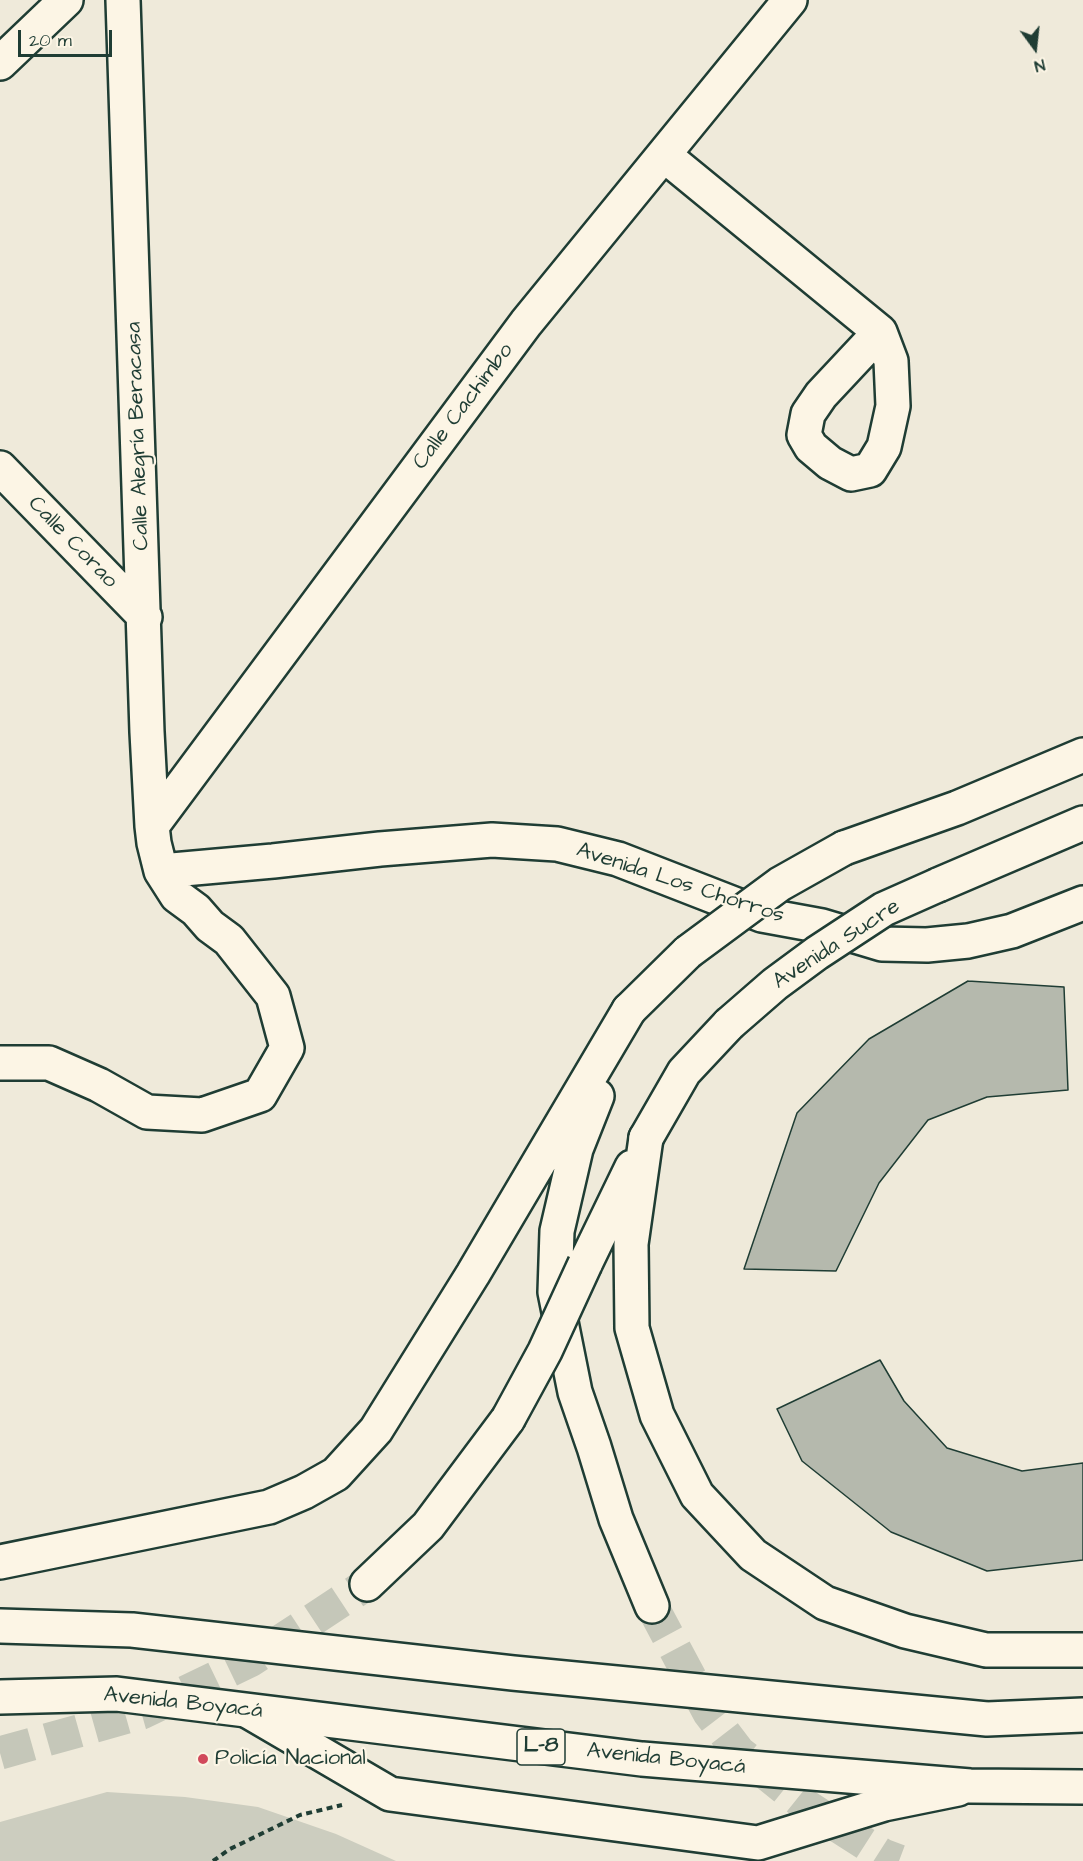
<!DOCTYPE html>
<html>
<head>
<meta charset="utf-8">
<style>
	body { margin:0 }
	#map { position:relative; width:1083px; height:1861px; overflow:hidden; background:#efeada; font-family:"Architects Daughter",sans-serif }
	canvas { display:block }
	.north { position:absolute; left:1005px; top:18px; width:60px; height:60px; -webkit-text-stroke:4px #fcf5e5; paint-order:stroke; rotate:165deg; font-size:16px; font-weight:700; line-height:24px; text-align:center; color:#1f3d34 }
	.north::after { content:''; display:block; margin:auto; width:21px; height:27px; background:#1f3d34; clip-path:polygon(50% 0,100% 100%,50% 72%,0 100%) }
	.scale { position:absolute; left:18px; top:30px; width:94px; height:27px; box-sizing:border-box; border:3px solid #1f3d34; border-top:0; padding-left:8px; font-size:18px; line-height:21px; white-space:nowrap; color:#1f3d34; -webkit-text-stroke:4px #fcf5e5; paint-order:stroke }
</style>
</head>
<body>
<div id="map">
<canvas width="1083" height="1861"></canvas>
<div class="north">N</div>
<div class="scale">20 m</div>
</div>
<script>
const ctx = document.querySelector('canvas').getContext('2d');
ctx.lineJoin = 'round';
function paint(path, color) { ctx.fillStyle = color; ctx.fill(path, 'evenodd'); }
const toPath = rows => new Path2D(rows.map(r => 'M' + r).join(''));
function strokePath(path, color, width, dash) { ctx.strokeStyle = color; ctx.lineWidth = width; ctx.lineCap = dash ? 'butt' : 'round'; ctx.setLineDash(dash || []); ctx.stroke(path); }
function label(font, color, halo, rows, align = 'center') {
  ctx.font = font + ' "Architects Daughter",sans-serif'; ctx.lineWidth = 4.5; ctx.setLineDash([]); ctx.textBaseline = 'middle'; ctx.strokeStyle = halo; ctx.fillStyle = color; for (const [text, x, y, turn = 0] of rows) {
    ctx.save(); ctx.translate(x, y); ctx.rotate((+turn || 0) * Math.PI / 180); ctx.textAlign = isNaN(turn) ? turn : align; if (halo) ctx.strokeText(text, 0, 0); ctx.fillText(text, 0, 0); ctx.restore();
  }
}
const green = toPath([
	[107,1792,185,1797,258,1807,336,1834,396,1861,0,1861,0,1822]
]);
const building = toPath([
	[968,981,1064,987,1068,1090,987,1097,928,1120,879,1183,836,1271,744,1269,797,1113,869,1039,968,981],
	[880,1360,904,1401,947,1448,1022,1471,1083,1463,1083,1560,987,1571,891,1532,802,1461,777,1409,880,1360]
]);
const highwayTunnel = toPath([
	[652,1606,709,1713,739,1752,805,1805,883,1855,899,1861],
	[0,1753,142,1713,250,1661,367,1584]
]);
const path = toPath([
	[213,1861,230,1849,300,1815,342,1805]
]);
const minor = toPath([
	[0,63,66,0],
	[664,155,880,332,891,361,893,406,884,447,870,470,851,474,830,463,811,447,804,435,808,414,821,395,880,332],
	[0,468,145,617],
	[152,826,526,323,790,0],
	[161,871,273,861,380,849,492,840,557,844,618,859,762,915,822,926,882,944,927,945,968,941,1012,931,1083,903],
	[0,1063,49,1063,99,1085,147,1112,202,1115,260,1095,287,1048,273,996,229,940,210,926,196,910,177,896,161,871,154,843,152,826,147,732,123,0],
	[248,1711,390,1794,758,1843,884,1804,958,1789]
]);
const major = toPath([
	[844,848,957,808,1083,755],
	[938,885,1083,823],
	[629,1010,688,952],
	[646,1138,684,1072,729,1024]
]);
const highway = toPath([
	[597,1096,576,1149,557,1231,555,1292,575,1392,594,1447,616,1519,652,1606],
	[646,1138,631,1244,632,1328,657,1415,697,1495,753,1555,825,1603,905,1631,986,1650,1083,1650],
	[585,1264,632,1167],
	[0,1562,269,1507,304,1492,336,1474,376,1430,473,1274,629,1010],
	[367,1584,428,1526,508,1419],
	[0,1626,132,1630,513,1673,987,1719,1083,1715],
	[0,1697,117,1694,642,1759,970,1786,1083,1787]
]);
const majorBridge = toPath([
	[688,952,780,884,844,848],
	[729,1024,775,984,817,953,884,909,938,885]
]);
const highwayBridge = toPath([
	[508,1419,545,1351,585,1264]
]);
const markers = [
	[203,1759,6,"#d1495b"]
];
const shields = [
	[541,1747,48]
];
const shieldNames = [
	["L-8",541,1747]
];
const streetNames = [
	["Calle Cachimbo",464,407,-53],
	["Calle Alegría Beracasa",139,436,-92],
	["Calle Corao",72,543,46],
	["Avenida Los Chorros",680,884,18],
	["Avenida Sucre",837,945,-33],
	["Avenida Boyacá",183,1704,6],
	["Avenida Boyacá",666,1760,6]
];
const poiNames = [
	["Policía Nacional",215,1759]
];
paint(green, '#cccdbf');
paint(building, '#b5b9ad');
strokePath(building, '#1f3d34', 1.5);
strokePath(highwayTunnel, '#c5c7b9', 33, [33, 16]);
strokePath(minor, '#1f3d34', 38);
strokePath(major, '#1f3d34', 38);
strokePath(highway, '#1f3d34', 38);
strokePath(path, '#1f3d34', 4, [6, 4.5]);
strokePath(minor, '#fcf5e5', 33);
strokePath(major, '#fcf5e5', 33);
strokePath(highway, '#fcf5e5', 33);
strokePath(majorBridge, '#1f3d34', 38, []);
strokePath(highwayBridge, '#1f3d34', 38, []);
strokePath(majorBridge, '#fcf5e5', 33);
strokePath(highwayBridge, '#fcf5e5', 33);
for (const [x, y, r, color] of markers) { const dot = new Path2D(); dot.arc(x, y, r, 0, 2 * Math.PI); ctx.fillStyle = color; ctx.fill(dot); strokePath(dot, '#fcf5e5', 2); }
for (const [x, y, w] of shields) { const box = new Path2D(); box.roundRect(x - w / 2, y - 18, w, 36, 4.5); ctx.fillStyle = '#fcf5e5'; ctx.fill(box); strokePath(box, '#1f3d34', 1.5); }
label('bold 21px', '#1f3d34', null, shieldNames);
label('22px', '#1f3d34', '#fcf5e5', streetNames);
label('22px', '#1f3d34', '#fcf5e5', poiNames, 'left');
</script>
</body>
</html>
